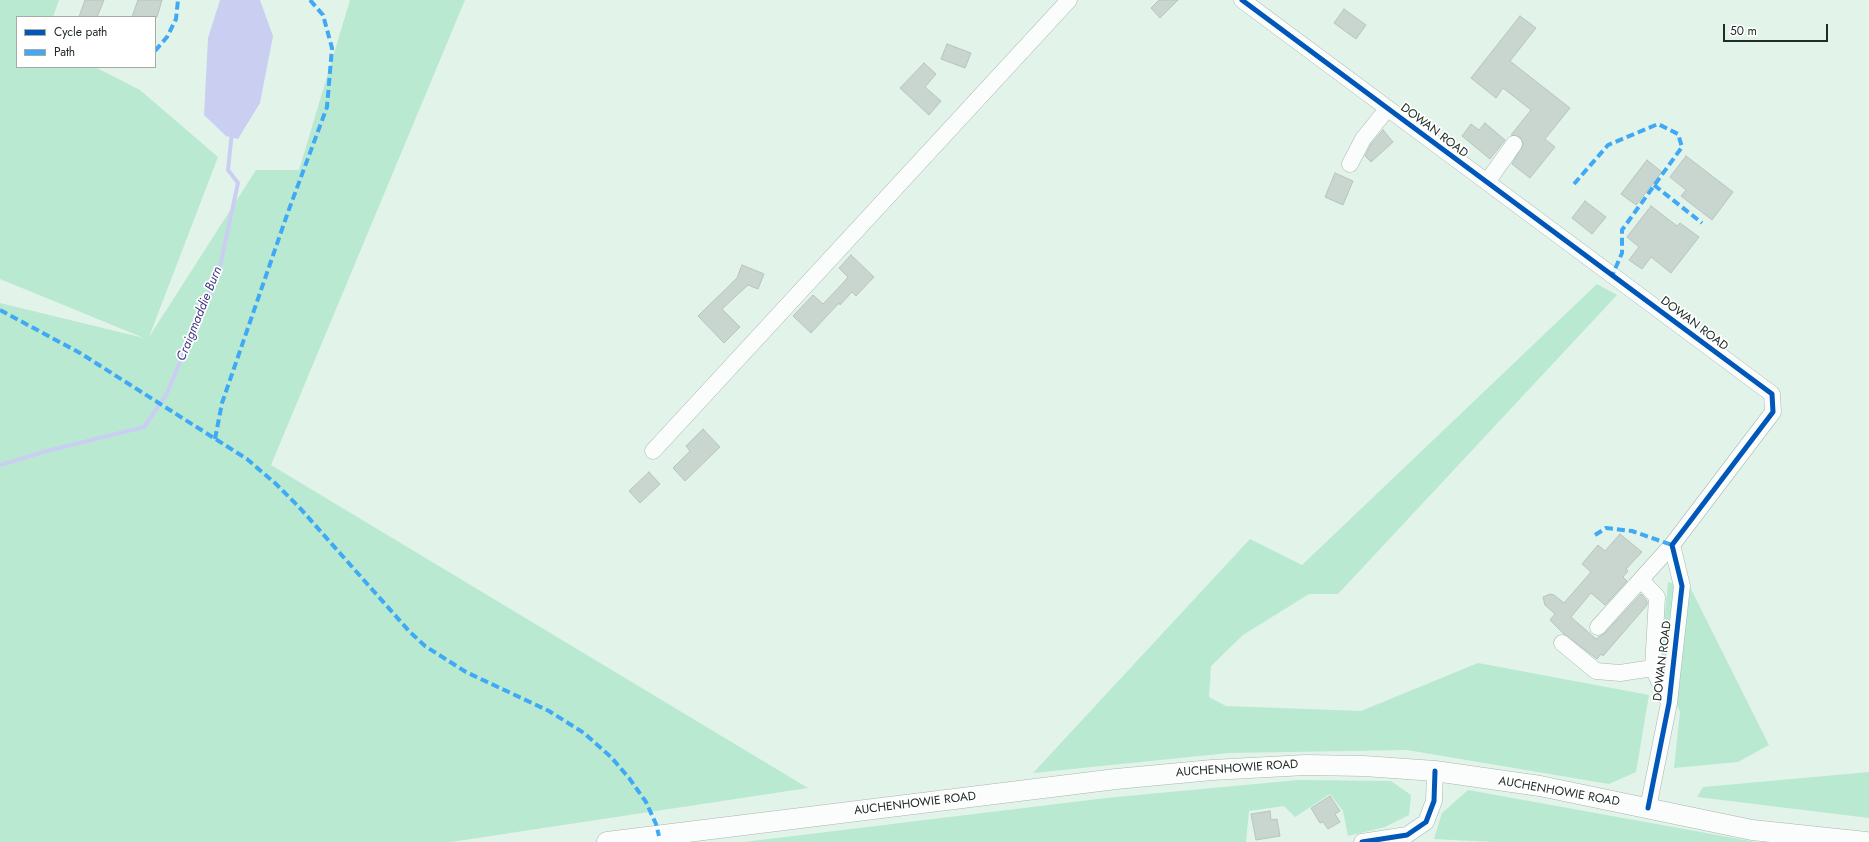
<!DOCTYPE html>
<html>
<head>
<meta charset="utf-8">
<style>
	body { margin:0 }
	#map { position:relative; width:1869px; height:842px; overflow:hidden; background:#e2f3ea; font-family:Jost,sans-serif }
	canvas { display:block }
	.legend { position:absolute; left:16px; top:16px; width:140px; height:52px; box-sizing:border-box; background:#fff; border:1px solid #a6aba8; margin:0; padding:5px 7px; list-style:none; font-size:12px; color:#212c26 }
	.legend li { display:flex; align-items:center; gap:8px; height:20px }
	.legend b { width:20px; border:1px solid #a6aba8 }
	.scale { position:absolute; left:1723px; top:24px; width:105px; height:18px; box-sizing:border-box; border:2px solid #212c26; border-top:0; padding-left:5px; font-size:12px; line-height:14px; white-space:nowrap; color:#212c26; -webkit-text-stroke:3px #fff; paint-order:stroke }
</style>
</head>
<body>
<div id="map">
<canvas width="1869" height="842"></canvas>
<ul class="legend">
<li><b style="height:5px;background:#0057b8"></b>Cycle path</li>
<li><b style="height:5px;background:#3fa9f5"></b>Path</li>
</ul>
<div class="scale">50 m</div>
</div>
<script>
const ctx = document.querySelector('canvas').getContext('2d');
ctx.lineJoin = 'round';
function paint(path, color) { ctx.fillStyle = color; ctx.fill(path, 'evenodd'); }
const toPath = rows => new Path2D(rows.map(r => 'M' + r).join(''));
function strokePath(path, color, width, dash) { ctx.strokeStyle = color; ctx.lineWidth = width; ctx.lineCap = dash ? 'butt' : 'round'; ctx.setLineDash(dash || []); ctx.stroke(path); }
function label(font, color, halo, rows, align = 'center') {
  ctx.font = font + ' Jost,sans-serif'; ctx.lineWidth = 3.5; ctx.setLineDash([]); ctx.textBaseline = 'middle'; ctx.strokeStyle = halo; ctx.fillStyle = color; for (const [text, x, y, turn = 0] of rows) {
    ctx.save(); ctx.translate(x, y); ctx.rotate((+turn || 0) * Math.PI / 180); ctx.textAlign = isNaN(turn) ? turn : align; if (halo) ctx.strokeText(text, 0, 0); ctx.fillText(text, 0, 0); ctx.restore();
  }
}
const green = toPath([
	[0,0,59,0,53,17,17,17,17,67,95,67,140,90,218,157,149,337,256,170,299,170,350,0,465,0,271,465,808,788,451,842,0,842,0,303,144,338,0,279],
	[1597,284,1617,295,1338,594,1309,594,1243,635,1211,666,1209,697,1226,706,1361,711,1478,663,1649,695,1636,772,1609,784,1407,750,1229,753,1033,773,1250,539,1302,565],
	[1668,582,1691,589,1769,745,1738,762,1674,768,1680,712,1660,668],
	[1869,772,1869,818,1697,797,1703,787],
	[1298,780,1391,781,1411,795,1409,815,1385,827,1348,836,1343,811,1330,794,1295,817,1284,806,1249,811,1246,842,744,842,1106,798],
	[1468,790,1756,842,1495,842,1434,839,1442,813]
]);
const water = toPath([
	[220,0,260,0,273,36,260,103,238,139,226,136,204,115,208,38]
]);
const stream = toPath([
	[0,465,43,452,144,427,166,395,219,271,238,183,228,170,232,132]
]);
const building = toPath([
	[85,0,104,0,97,17,79,17,85,0],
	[138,0,162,0,157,17,132,17,138,0],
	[1159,0,1178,0,1160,18,1151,8,1159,0],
	[1344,9,1366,25,1356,39,1334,23,1344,9],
	[1520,16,1536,28,1510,61,1570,108,1545,139,1555,147,1530,178,1512,164,1523,144,1520,137,1511,135,1531,110,1503,88,1496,98,1471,78,1520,16],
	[947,44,971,53,965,68,941,59,947,44],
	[924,63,936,74,925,87,941,101,929,115,900,88,924,63],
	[1485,123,1505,140,1490,159,1462,136,1471,124,1479,130,1485,123],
	[1383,130,1393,142,1371,162,1365,156,1371,144,1383,130],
	[1686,156,1733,192,1712,220,1681,196,1686,190,1670,177,1686,156],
	[1647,160,1662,172,1636,205,1621,194,1647,160],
	[1335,173,1353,181,1343,205,1325,197,1335,173],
	[1585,201,1606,217,1592,234,1572,218,1585,201],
	[1651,206,1677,226,1680,223,1699,237,1671,273,1651,257,1642,269,1629,260,1639,247,1627,237,1651,206],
	[851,255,874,277,856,296,852,292,840,305,839,303,811,333,793,316,813,295,823,304,843,283,848,277,839,268,851,255],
	[742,265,764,274,758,289,748,285,722,309,740,327,724,343,698,316,737,278,742,265],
	[703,429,720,447,685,481,673,468,690,451,686,446,703,429],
	[649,472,660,484,640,503,629,491,649,472],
	[1620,534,1642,552,1626,569,1628,571,1623,577,1627,581,1605,605,1591,593,1571,617,1596,639,1605,633,1641,594,1647,601,1647,605,1603,656,1601,654,1597,659,1564,634,1550,620,1555,614,1545,605,1543,597,1550,594,1554,595,1564,603,1591,572,1582,564,1598,545,1605,551,1620,534],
	[1330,796,1340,811,1335,814,1340,822,1328,829,1323,822,1320,823,1311,808,1330,796],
	[1270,811,1271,820,1277,819,1280,836,1256,840,1251,814,1270,811]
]);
const minor = toPath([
	[1242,0,1772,394,1773,412,1672,545,1682,586,1669,703,1648,808],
	[1350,164,1363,139,1387,109],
	[1487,182,1514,144],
	[653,451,1069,0],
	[1642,581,1657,597,1653,668,1669,703],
	[1598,627,1672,545],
	[1562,643,1596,671,1620,673,1653,668],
	[1362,842,1407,835,1426,822,1434,801,1435,771]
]);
const major = toPath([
	[607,842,1116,779,1212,770,1306,765,1364,766,1435,771,1540,786,1752,830,1866,842]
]);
const quiet = toPath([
	[155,51,167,37,176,19,178,0],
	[1574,184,1608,145,1658,124,1678,134,1682,147,1622,230,1622,253,1612,276],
	[1654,185,1702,223],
	[0,310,80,353,247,459,276,484,299,507,409,631,425,646,466,672,549,711,584,733,611,757,629,778,646,802,656,824,659,836],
	[215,439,222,403,288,212,327,107,332,48,323,15,310,0],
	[1595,535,1606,528,1632,531,1672,545]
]);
const cycleway = toPath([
	[1242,0,1772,394,1773,412,1672,545,1682,586,1669,703,1648,808],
	[1362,842,1407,835,1426,822,1434,801,1435,771]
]);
const streetNames = [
	["DOWAN ROAD",1434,131,37],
	["DOWAN ROAD",1694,324,37],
	["DOWAN ROAD",1663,661,-83],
	["AUCHENHOWIE ROAD",1237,769,-4],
	["AUCHENHOWIE ROAD",1559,792,10],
	["AUCHENHOWIE ROAD",915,804,-7]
];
const waterNames = [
	["Craigmaddie Burn",200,314,-68]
];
paint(green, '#bae9d1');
paint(water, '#cacff2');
strokePath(stream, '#cacff2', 4);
paint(building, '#c9d6cf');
strokePath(building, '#b7c4bd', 1);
strokePath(minor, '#a9b6b0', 17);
strokePath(major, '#a9b6b0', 21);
strokePath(minor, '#fbfdfc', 16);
strokePath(major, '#fbfdfc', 20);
strokePath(quiet, '#3fa9f5', 4, [8, 4]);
strokePath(cycleway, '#0057b8', 5);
label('12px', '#212c26', '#fff', streetNames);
label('italic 13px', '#403885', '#fff', waterNames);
</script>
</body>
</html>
